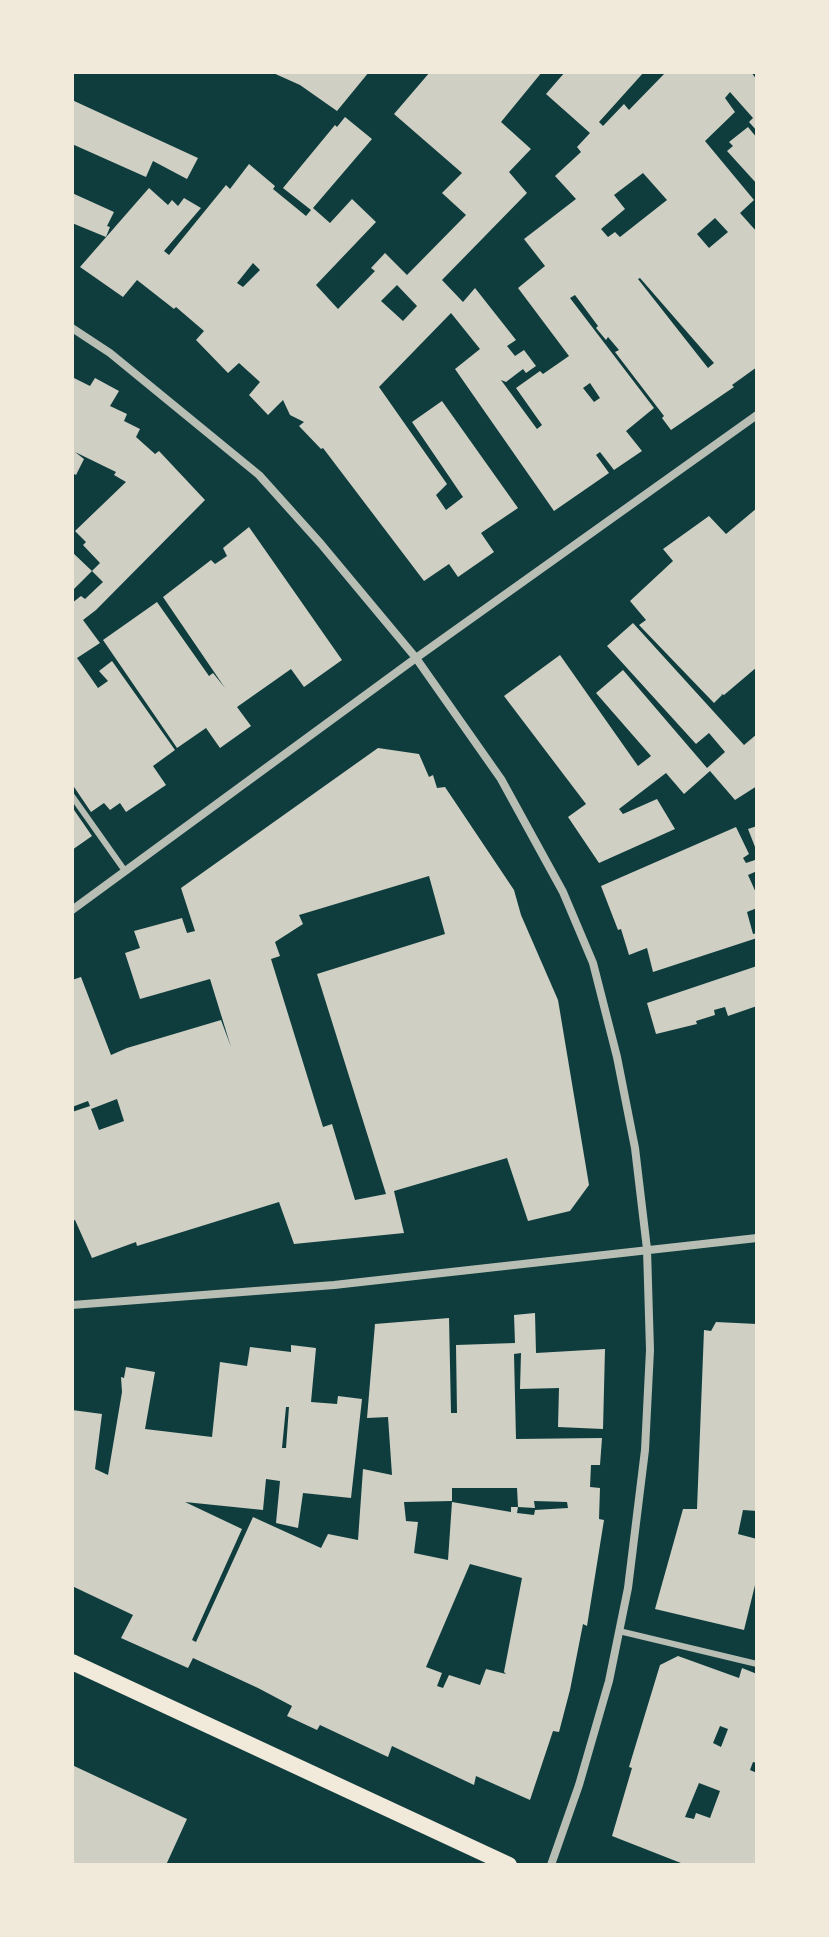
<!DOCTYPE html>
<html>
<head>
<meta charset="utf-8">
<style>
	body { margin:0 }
	#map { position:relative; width:829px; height:1937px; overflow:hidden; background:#0f3d3e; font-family:Overpass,sans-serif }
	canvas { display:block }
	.frame { position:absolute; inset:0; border:74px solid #f1e9da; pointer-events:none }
</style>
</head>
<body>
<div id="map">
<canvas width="829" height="1937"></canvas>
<div class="frame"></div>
</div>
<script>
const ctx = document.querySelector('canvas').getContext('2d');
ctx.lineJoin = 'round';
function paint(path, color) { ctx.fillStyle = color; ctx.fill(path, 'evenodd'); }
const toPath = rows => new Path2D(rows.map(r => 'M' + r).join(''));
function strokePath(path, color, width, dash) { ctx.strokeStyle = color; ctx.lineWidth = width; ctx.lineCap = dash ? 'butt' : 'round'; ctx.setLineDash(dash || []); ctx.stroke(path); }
const building = toPath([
	[271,72,369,72,337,111,300,85],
	[430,72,542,72,501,122,531,149,509,172,527,193,442,280,463,302,475,288,516,340,507,346,515,356,524,350,536,366,526,373,523,369,506,382,501,380,537,429,542,425,516,388,540,371,543,374,569,356,518,288,545,266,524,239,576,199,555,176,581,152,577,147,590,133,546,94,565,72,644,72,599,122,603,126,624,104,629,110,666,72,751,72,757,80,757,131,749,122,753,118,730,92,725,98,735,112,705,141,754,200,740,213,757,232,757,367,732,385,734,387,671,430,662,418,664,416,615,352,619,350,608,337,606,340,596,328,598,326,575,295,570,298,654,408,626,431,642,451,614,470,600,452,596,455,609,473,554,511,455,369,480,349,451,313,379,387,447,484,436,495,446,510,463,497,412,422,442,401,518,508,481,533,494,552,458,577,449,564,424,581,323,448,321,449,299,426,304,422,290,415,283,400,268,415,249,395,260,382,239,363,228,373,196,340,204,331,176,307,174,309,137,280,123,297,80,267,149,188,168,205,172,200,178,206,184,198,201,208,164,251,169,255,226,185,230,189,249,164,275,186,273,189,306,216,311,210,283,188,335,125,337,127,345,117,372,139,313,208,330,223,352,199,376,222,316,285,338,309,375,271,371,268,385,253,407,275,466,215,442,193,462,173,394,114],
	[643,173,667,200,620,237,615,232,608,237,601,229,625,209,614,195],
	[715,218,728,232,709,248,697,234],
	[253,263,260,270,243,287,237,283],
	[640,278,714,363,708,368,638,279],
	[397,285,417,306,403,321,381,301],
	[590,383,600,398,594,402,583,388],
	[72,100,198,158,187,179,153,161,146,177,72,144],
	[748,127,757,138,757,184,727,151,733,146,729,142],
	[72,193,114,212,107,226,110,227,106,237,72,223],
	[72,377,90,386,95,378,119,391,110,406,127,414,124,421,140,429,136,437,155,454,159,451,205,500,96,610,83,620,100,643,77,658,98,688,108,681,99,671,112,661,175,750,153,766,166,785,126,812,120,803,110,810,104,803,91,812,72,784,72,603,81,596,85,599,103,582,92,571,100,563,83,545,86,542,75,531,126,482,114,475,116,472,75,452,84,459,76,475,72,473],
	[757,508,757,667,724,695,721,694,722,695,714,703,639,625,646,620,630,601,673,561,663,549,709,516,726,534],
	[249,527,342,660,304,687,291,669,237,707,251,726,220,748,206,728,177,748,103,640,157,602,209,676,213,673,225,688,163,597,211,560,215,564,227,556,223,548],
	[72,552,92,571,74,589,72,588],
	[633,623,744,745,757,734,757,786,735,800,710,771,684,794,666,773,619,809,623,814,657,799,675,829,599,863,568,817,586,804,504,696,560,655,638,766,651,756,596,693,623,670,707,768,725,752,709,733,696,744,607,646],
	[378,748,419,754,429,777,433,775,437,788,445,787,514,890,521,915,558,1000,589,1185,570,1211,528,1221,507,1158,394,1191,404,1233,294,1244,279,1202,137,1246,136,1242,92,1258,75,1220,72,1221,72,1112,90,1106,88,1101,72,1107,72,980,81,977,111,1055,127,1048,221,1020,231,1047,210,979,140,999,125,953,140,948,134,931,182,918,187,933,195,931,181,888],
	[429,876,445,934,317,974,386,1194,355,1200,332,1124,323,1127,271,959,280,956,275,942,303,924,299,915],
	[117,1099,124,1121,99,1130,91,1109],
	[72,807,92,836,72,850],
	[757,826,757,852,748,829],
	[736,827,749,854,743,858,746,863,755,860,757,863,757,871,748,875,757,895,757,908,747,912,753,934,757,933,757,938,653,972,647,948,629,955,621,929,618,930,601,886],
	[757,966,757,1006,728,1016,725,1007,714,1010,715,1015,696,1021,697,1024,656,1034,647,1003],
	[535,1313,536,1353,605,1349,603,1429,558,1427,559,1388,520,1389,521,1353,514,1354,516,1439,602,1438,600,1465,591,1465,590,1487,600,1488,599,1519,604,1520,587,1626,583,1624,570,1690,559,1732,553,1731,530,1800,476,1776,474,1785,392,1746,388,1757,320,1725,317,1730,287,1716,292,1706,258,1688,193,1658,188,1668,121,1638,133,1615,72,1586,72,1410,102,1414,95,1469,108,1475,122,1392,121,1377,124,1378,126,1367,155,1372,145,1429,212,1437,220,1362,247,1366,250,1347,291,1352,291,1345,316,1348,311,1402,337,1404,338,1396,362,1399,351,1498,303,1493,298,1528,276,1523,280,1481,266,1479,263,1510,185,1502,242,1529,192,1640,196,1642,253,1517,321,1548,328,1534,358,1540,363,1469,392,1475,388,1417,367,1418,375,1324,449,1318,451,1413,457,1413,456,1345,515,1343,514,1315],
	[286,1407,289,1407,286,1448,282,1448],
	[452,1488,517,1488,518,1507,535,1508,534,1501,567,1502,568,1508,535,1510,534,1515,517,1513,518,1507,511,1507,511,1512,452,1502,448,1560,414,1553,418,1522,406,1521,404,1502,452,1501],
	[470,1564,522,1578,504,1672,506,1674,486,1669,480,1685,449,1675,443,1688,437,1686,442,1673,426,1667],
	[716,1322,757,1324,757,1511,743,1510,738,1534,757,1539,757,1577,744,1630,655,1609,683,1509,697,1509,704,1330,711,1331],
	[678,1656,739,1678,742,1668,757,1674,757,1763,753,1762,750,1770,757,1773,757,1865,686,1865,612,1836,632,1768,629,1767,660,1665],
	[720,1726,728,1729,721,1747,713,1743],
	[699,1783,720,1791,710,1818,696,1813,694,1819,685,1817],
	[72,1765,187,1819,166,1865,72,1865]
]);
const service = toPath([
	[72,796,125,871],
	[619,1631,757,1664]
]);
const minor = toPath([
	[72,328,110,353,259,475,321,544,416,658,501,779,563,892,593,963,617,1057,635,1148,647,1249,650,1350,645,1450,628,1588,609,1681,579,1785,551,1865],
	[72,910,416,658,757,415],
	[72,1305,334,1285,757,1238]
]);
const secondary = toPath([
	[72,1662,509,1865]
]);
paint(building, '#cfcfc3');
strokePath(service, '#b8beb3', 6);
strokePath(minor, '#b8beb3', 8);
strokePath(secondary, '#f1e9da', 16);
</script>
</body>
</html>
